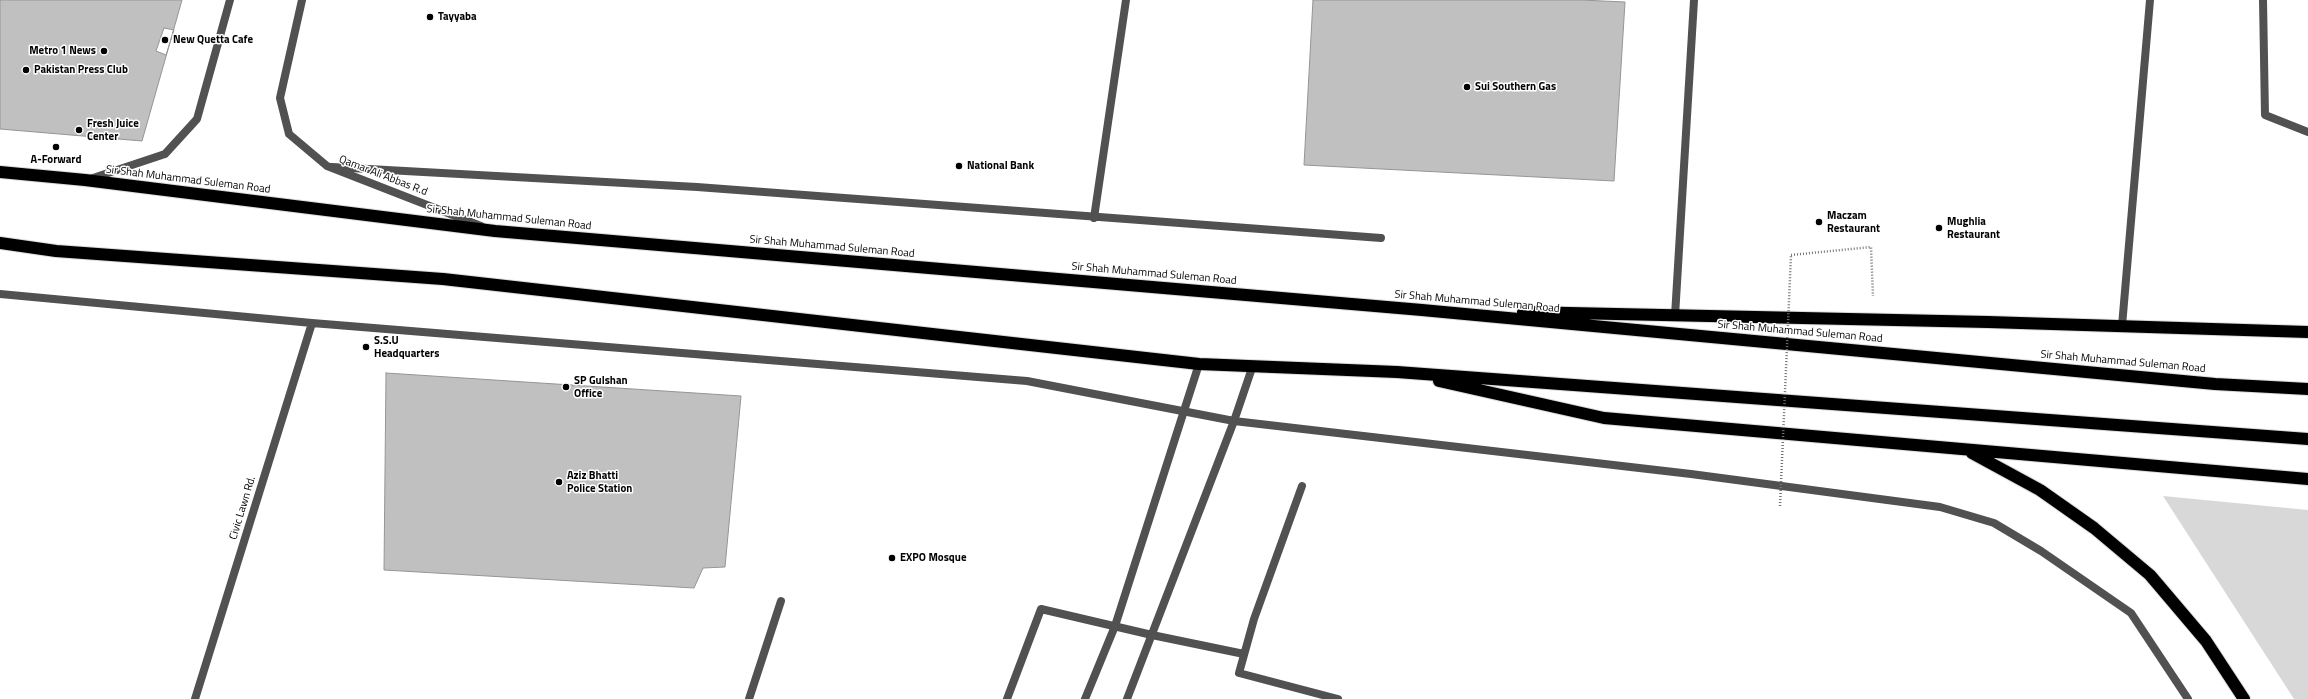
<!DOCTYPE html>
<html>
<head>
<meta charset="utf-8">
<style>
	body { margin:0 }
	canvas { display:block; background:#fff }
</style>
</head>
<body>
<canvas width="2308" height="699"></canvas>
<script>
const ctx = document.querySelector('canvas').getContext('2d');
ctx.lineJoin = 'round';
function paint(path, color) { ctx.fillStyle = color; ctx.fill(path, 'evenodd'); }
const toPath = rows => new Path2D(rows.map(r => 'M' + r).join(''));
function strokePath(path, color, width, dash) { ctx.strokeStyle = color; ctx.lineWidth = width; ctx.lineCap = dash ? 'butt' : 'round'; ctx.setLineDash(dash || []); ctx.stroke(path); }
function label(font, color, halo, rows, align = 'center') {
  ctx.font = font + ' "Titillium Web",sans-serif'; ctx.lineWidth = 3; ctx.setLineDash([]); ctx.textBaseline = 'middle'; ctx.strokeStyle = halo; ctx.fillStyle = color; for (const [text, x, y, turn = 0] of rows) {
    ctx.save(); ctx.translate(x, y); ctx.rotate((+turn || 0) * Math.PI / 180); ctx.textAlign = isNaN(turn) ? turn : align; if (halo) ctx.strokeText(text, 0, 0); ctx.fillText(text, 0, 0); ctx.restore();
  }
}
const green = toPath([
	[2163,496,2308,510,2308,699,2294,699]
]);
const building = toPath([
	[0,0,182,0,142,141,0,129,0,0],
	[1313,0,1581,0,1625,2,1614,181,1304,165,1313,0],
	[164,28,174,30,166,55,156,51,164,28],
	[386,373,741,396,725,567,703,568,694,588,384,570,386,373]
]);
const path = toPath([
	[1791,255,1871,247,1873,296]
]);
const lane = toPath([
	[2263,0,2265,115,2308,132],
	[332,167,697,187,1381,238],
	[1094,218,1126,0],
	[1675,316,1694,0],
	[1302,486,1254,619,1239,673,1338,699],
	[749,699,781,601],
	[1007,699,1041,609,1152,635,1244,654]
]);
const street = toPath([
	[302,0,280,98,289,134,327,166,481,226],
	[90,179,165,154,197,119,230,0],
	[0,294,312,323,1027,381,1234,421,1691,474,1940,507,1994,523,2041,551,2131,613,2188,699],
	[2122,326,2150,0],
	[195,699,312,323],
	[1085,699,1115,626,1199,364],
	[1127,699,1234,421,1252,368]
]);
const highway = toPath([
	[0,172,85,180,495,231,1422,310,2215,384,2308,389],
	[0,243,56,251,443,279,1199,364,1397,372,2308,439],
	[1523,312,1988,322,2308,332],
	[1439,381,1604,418,2308,479],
	[1972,453,2040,490,2094,528,2150,575,2206,641,2244,699]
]);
const pathBridge = toPath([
	[1780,506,1791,255]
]);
const markers = [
	[430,17,4,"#000"],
	[165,40,4,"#000"],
	[104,51,4,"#000"],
	[26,70,4,"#000"],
	[1467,87,4,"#000"],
	[79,130,4,"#000"],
	[56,147,4,"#000"],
	[959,166,4,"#000"],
	[1819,222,4,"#000"],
	[1939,228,4,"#000"],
	[366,347,4,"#000"],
	[566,387,4,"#000"],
	[559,482,4,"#000"],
	[892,558,4,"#000"]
];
const poiNames = [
	["Tayyaba",438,17],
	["New Quetta Cafe",173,40],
	["Metro 1 News",96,51,"right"],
	["Pakistan Press Club",34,70],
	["Sui Southern Gas",1475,87],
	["Fresh Juice",87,124],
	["Center",87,137],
	["A-Forward",56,160,"center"],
	["National Bank",967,166],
	["Maczam",1827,216],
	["Restaurant",1827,229],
	["Mughlia",1947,222],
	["Restaurant",1947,235],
	["S.S.U",374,341],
	["Headquarters",374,354],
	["SP Gulshan",574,381],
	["Office",574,394],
	["Aziz Bhatti",567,476],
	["Police Station",567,489],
	["EXPO Mosque",900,558]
];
const streetNames = [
	["Qamar Ali Abbas R.d",383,176,21],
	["Sir Shah Muhammad Suleman Road",188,180,7],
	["Sir Shah Muhammad Suleman Road",509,218,6],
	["Sir Shah Muhammad Suleman Road",832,247,5],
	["Sir Shah Muhammad Suleman Road",1154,274,5],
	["Sir Shah Muhammad Suleman Road",1477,302,5],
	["Sir Shah Muhammad Suleman Road",1800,332,5],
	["Sir Shah Muhammad Suleman Road",2123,362,5],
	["Civic Lawn Rd.",243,508,-73]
];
paint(green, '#d8d8d8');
paint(building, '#c0c0c0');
strokePath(building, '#959595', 1);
strokePath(highway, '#dbdbdb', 14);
strokePath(path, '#737373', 2.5, [1, 2]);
strokePath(lane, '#515151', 8);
strokePath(street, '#515151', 8);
strokePath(highway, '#000', 12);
strokePath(pathBridge, '#737373', 2.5, [1, 2]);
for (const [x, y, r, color] of markers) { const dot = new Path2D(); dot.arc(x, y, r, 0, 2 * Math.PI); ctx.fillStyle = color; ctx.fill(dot); strokePath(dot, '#fff', 1.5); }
label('bold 11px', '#000', '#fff', poiNames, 'left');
label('11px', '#000', '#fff', streetNames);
</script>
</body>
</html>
